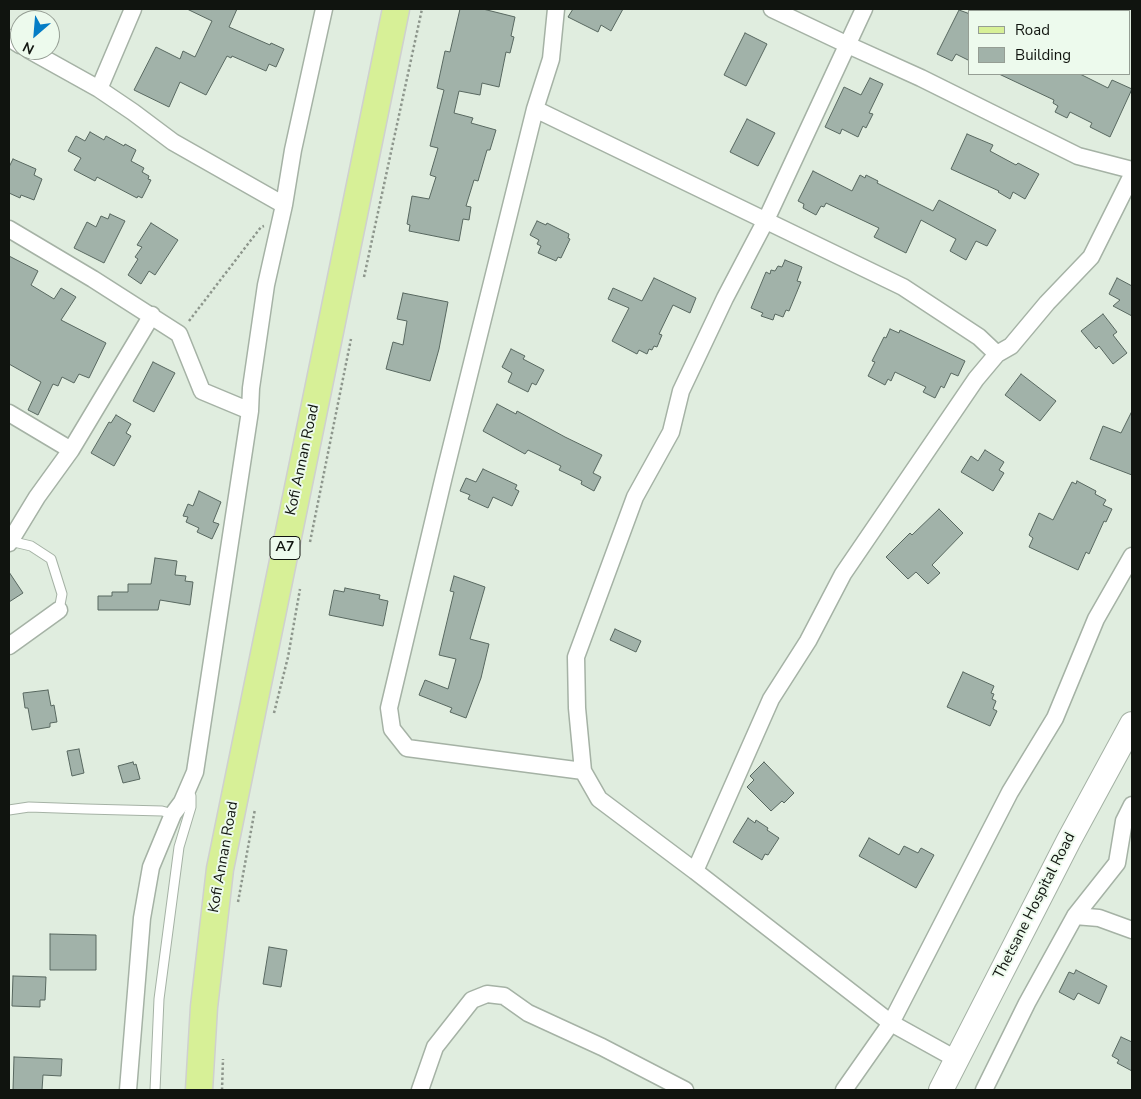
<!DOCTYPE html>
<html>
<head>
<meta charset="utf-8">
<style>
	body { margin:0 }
	#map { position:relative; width:1141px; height:1099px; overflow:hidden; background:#e0eddf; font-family:"Nunito Sans",sans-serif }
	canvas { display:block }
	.frame { position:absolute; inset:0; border:10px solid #10140f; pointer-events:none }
	.legend { position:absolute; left:968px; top:10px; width:162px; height:65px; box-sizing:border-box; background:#edfaed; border:1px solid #959e94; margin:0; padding:6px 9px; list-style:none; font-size:15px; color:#10140f }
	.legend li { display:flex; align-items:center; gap:10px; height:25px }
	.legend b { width:25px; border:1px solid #959e94 }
	.north { position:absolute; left:10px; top:10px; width:50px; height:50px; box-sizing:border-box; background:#edfaed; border:1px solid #959e94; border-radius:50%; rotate:207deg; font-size:14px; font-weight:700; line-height:20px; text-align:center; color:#10140f }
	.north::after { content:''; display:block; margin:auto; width:18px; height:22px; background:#057dc6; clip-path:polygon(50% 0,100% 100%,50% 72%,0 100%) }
</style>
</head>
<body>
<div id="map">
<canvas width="1141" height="1099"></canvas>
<div class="frame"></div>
<ul class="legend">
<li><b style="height:6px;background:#d7f097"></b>Road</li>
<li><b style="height:14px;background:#a1b2a9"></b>Building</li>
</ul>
<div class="north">N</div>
</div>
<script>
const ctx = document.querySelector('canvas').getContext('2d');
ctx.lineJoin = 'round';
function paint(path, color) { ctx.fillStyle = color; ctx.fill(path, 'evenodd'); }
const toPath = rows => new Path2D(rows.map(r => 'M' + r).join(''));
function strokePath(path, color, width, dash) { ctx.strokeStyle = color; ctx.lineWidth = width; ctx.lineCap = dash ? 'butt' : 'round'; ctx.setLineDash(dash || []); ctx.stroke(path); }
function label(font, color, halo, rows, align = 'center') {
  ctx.font = font + ' "Nunito Sans",sans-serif'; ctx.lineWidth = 4; ctx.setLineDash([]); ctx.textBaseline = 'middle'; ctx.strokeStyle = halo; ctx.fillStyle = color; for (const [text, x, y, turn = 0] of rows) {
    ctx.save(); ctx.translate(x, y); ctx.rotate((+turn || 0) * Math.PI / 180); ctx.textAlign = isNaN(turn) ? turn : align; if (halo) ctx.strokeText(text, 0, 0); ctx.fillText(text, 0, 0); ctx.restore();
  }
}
const building = toPath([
	[187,9,237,9,229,27,270,45,271,43,284,49,276,67,269,64,266,71,232,56,231,58,227,56,206,95,180,82,169,107,134,90,156,47,180,59,183,51,195,57,212,21,187,9],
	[460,9,483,9,515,17,511,36,514,37,510,53,506,52,499,87,482,83,480,95,459,91,454,113,473,118,471,123,496,130,490,150,487,150,478,181,474,180,466,206,471,207,469,220,463,219,459,241,409,231,410,225,407,224,412,196,429,199,436,177,430,175,438,148,430,146,444,90,437,88,445,51,450,52,460,9],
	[573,9,623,9,611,31,601,25,598,32,568,17,573,9],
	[959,10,970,14,970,61,956,54,952,61,937,54,959,10],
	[745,33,767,44,746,86,724,75,745,33],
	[999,74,1080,74,1108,88,1112,80,1132,89,1110,137,1090,127,1092,123,1070,112,1067,118,1055,112,1058,106,1053,103,1054,100,999,74],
	[870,78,883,84,869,113,873,114,866,128,863,126,858,137,842,129,840,134,825,127,844,87,861,95,870,78],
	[747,119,775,133,758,166,730,152,747,119],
	[90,132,104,140,106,136,124,146,125,144,136,150,131,161,144,168,142,172,149,176,148,179,151,180,142,198,138,196,137,198,97,177,95,181,74,170,81,158,68,151,76,136,85,141,90,132],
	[967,134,993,145,990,151,1016,165,1018,163,1039,174,1025,199,1013,192,1010,199,998,192,999,191,951,169,967,134],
	[13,159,36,169,34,175,42,179,34,200,21,195,20,198,9,193,9,167,13,159],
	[813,171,852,191,860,175,865,178,866,175,878,181,877,183,933,211,939,200,996,230,987,246,976,241,966,260,950,251,956,239,921,220,906,253,874,237,879,228,826,203,824,207,821,206,816,215,803,208,804,204,798,201,813,171],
	[110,214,125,221,104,263,74,248,87,222,96,227,101,216,108,219,110,214],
	[537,221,546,225,547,223,569,234,568,238,570,239,561,258,558,257,556,261,538,253,541,246,537,244,539,240,530,235,537,221],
	[151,223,178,240,155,275,149,271,141,284,128,275,138,259,135,257,142,247,137,245,151,223],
	[9,256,38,271,31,285,54,299,61,288,76,297,61,320,106,343,89,378,79,374,74,383,62,377,58,386,53,384,38,415,28,410,41,382,9,364,9,256],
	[785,260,802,267,797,281,801,282,789,311,786,310,783,317,775,314,773,320,761,316,763,313,751,308,766,272,770,274,771,270,775,271,778,266,782,267,785,260],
	[654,278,696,298,690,313,673,305,659,334,662,335,657,347,654,346,652,350,649,349,647,354,639,350,637,354,612,341,629,308,608,299,613,288,642,301,654,278],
	[1117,278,1132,286,1132,316,1113,306,1120,300,1109,294,1117,278],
	[403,293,448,302,439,349,430,381,386,369,393,342,403,345,407,321,397,319,403,293],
	[1103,314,1117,332,1113,335,1127,353,1113,364,1099,346,1096,349,1081,331,1103,314],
	[890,329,899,333,900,330,965,361,958,376,951,373,944,388,941,386,935,398,923,392,926,387,895,372,891,381,888,379,885,385,868,376,875,362,872,361,884,337,886,338,890,329],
	[511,349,525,356,523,359,544,370,536,385,532,383,528,392,508,382,512,373,502,367,511,349],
	[153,362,175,373,154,412,133,401,153,362],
	[1021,374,1056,401,1040,421,1005,395,1021,374],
	[497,404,516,414,517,411,565,437,602,455,593,473,601,477,594,491,581,484,582,481,559,470,561,466,528,450,525,454,483,431,497,404],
	[1132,411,1132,475,1090,459,1103,426,1121,433,1132,411],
	[116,415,131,424,126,433,131,436,114,466,91,453,109,422,111,423,116,415],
	[985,450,1004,462,999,470,1004,473,993,491,961,472,971,456,978,461,985,450],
	[483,469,517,485,515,489,519,491,512,506,493,497,488,508,468,499,470,495,460,491,466,478,476,482,483,469],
	[1077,481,1096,491,1095,494,1106,500,1103,505,1112,509,1106,522,1104,521,1089,554,1086,552,1078,570,1029,547,1033,538,1029,535,1039,513,1053,520,1072,482,1076,484,1077,481],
	[199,491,221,502,213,522,219,524,212,539,197,532,199,528,186,522,188,517,183,516,188,504,193,506,199,491],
	[939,509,963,533,932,565,940,573,928,584,916,572,908,579,886,557,910,533,912,535,939,509],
	[155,558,177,561,175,575,186,576,185,581,193,582,190,605,160,600,158,610,98,610,98,596,112,596,112,592,128,592,128,584,151,584,155,558],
	[9,572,23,593,9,602,9,572],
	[454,576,485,587,470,639,489,644,481,678,466,718,450,712,452,708,419,695,425,680,448,689,456,659,439,655,454,592,450,591,454,576],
	[345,588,380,595,379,599,388,601,383,626,329,615,334,590,344,592,345,588],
	[615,629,641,641,636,652,610,640,615,629],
	[963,672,994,686,991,693,994,694,992,699,996,701,993,709,997,711,990,726,947,707,963,672],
	[48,690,51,706,54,705,57,722,50,723,50,727,32,730,28,708,25,708,23,693,48,690],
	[79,749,84,773,72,776,67,751,79,749],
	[133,762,134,765,136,764,140,779,123,783,118,766,133,762],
	[764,762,794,793,784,803,782,801,771,811,747,787,754,780,750,776,764,762],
	[748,818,755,823,756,820,768,828,767,830,779,838,768,855,765,854,762,860,733,842,748,818],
	[869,838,899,855,904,846,918,853,921,848,934,855,916,888,859,856,869,838],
	[50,934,96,935,96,970,50,970,50,934],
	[269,947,287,950,281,987,263,984,269,947],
	[1076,970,1107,986,1099,1004,1078,993,1074,1000,1059,992,1069,972,1074,974,1076,970],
	[13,976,46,977,45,1000,40,1000,40,1007,12,1006,13,976],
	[1121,1037,1132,1042,1132,1071,1117,1063,1119,1060,1112,1056,1121,1037],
	[14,1057,62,1059,61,1076,43,1075,42,1090,13,1090,14,1057]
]);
const path = toPath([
	[364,277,422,9],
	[189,321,261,227,264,226],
	[310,542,351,339],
	[274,713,288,657,300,589],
	[238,902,255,809],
	[222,1090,223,1059]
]);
const service = toPath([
	[10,541,31,546,51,559,62,594,59,610],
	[9,810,29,807,86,809,162,811,173,814],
	[155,1090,159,999,179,847,191,807,191,796,189,793]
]);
const minor = toPath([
	[556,9,551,59,535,109,444,476,389,708,392,729,407,748,583,771],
	[772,9,848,45,921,78,1078,156,1132,170],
	[9,38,20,45],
	[29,50,99,89,133,112,173,142,284,205],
	[99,89,133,9],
	[535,109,903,287,979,337,997,354],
	[9,229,93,279,179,334,202,391,250,411],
	[9,413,71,450],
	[9,543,37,497,71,450,152,315],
	[9,646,59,610],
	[695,871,599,799,583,771,577,708,576,657,635,497,671,432,681,391,725,298,766,220,864,9],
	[1075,916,1099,918,1132,930],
	[956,1059,891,1023,695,871,771,699,808,641,843,574,976,379,997,354,1011,346,1047,303,1091,257,1132,175],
	[128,1090,142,918,151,867,173,814,182,802,195,772,250,411,251,388,266,285,284,205,293,150,324,9],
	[420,1090,435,1047,472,1000,487,994,504,996,528,1013,602,1047,685,1090],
	[844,1090,891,1023,1010,792,1055,718,1096,619,1132,556],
	[984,1090,1027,1003,1075,916,1117,863,1124,821,1132,805]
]);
const secondary = toPath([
	[941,1090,1069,840,1132,724]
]);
const primary = toPath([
	[199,1090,204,1007,220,869,396,9]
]);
const shields = [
	[285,548,30]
];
const shieldNames = [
	["A7",285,548]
];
const streetNames = [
	["Kofi Annan Road",303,460,-78],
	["Kofi Annan Road",224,857,-80],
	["Thetsane Hospital Road",1035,906,-63]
];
paint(building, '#a1b2a9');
strokePath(building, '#586860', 1);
strokePath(service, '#a5b2a5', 11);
strokePath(minor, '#a5b2a5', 19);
strokePath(secondary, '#a5b2a5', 26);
strokePath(primary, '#cfd0cf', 29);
strokePath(path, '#8d968c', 2.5, [2.5, 2.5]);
strokePath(service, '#fff', 9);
strokePath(minor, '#fff', 16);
strokePath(secondary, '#fff', 24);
strokePath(primary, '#d7f097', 26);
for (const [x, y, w] of shields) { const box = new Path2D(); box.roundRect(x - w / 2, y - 11.5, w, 23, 4); ctx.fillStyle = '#edfaed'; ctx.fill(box); strokePath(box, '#10140f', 1); }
label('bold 14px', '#10140f', null, shieldNames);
label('15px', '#10140f', '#edfaed', streetNames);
</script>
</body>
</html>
